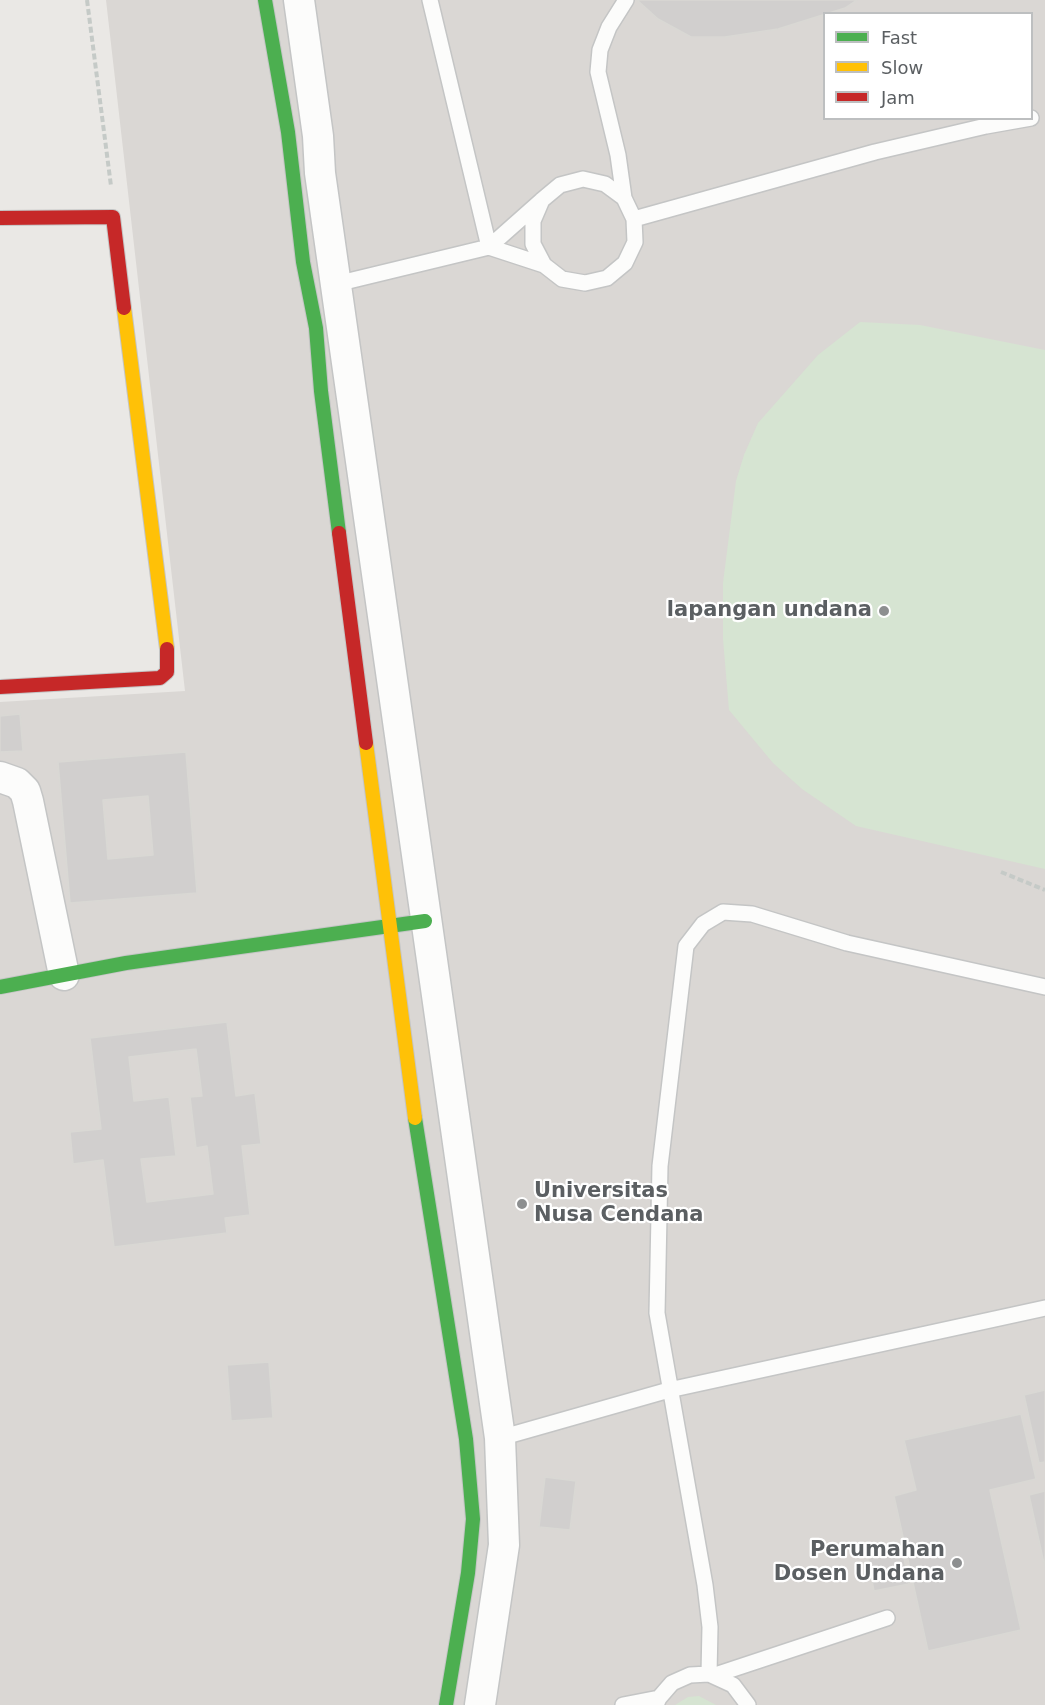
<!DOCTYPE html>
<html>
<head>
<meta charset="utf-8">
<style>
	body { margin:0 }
	#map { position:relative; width:1045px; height:1705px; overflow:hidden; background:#eae8e5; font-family:"DejaVu Sans",sans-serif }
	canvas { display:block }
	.legend { position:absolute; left:823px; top:12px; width:210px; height:108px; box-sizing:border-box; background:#fff; border:2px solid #bdbfc0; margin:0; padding:8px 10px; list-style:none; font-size:18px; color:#5b5f62 }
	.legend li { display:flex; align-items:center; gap:12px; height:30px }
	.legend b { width:30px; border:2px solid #bdbfc0 }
</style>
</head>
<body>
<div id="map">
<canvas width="1045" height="1705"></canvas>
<ul class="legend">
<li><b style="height:8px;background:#4caf50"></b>Fast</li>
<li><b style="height:8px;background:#ffc107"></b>Slow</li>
<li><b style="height:8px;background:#c62828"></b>Jam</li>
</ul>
</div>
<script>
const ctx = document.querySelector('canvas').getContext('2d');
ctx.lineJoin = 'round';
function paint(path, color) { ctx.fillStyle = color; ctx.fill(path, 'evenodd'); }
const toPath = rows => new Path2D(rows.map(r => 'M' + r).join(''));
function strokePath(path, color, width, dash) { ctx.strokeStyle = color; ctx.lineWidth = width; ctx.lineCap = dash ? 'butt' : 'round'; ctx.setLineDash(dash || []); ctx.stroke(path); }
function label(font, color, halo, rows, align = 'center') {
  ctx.font = font + ' "DejaVu Sans",sans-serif'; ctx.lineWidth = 4.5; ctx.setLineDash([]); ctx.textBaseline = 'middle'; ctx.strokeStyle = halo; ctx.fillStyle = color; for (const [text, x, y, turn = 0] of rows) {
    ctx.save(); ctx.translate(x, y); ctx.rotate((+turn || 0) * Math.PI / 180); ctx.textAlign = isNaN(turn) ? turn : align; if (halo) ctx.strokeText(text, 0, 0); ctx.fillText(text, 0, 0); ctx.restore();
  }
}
const education = toPath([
	[106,0,1045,0,1045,1705,0,1705,0,702,185,691],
	[824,14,1032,14,1032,118,824,118]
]);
const green = toPath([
	[860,322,920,325,1045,350,1045,869,856,826,802,789,773,763,729,710,723,639,723,583,736,481,744,455,758,423,818,355],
	[699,1696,716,1705,675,1705,688,1697]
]);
const building = toPath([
	[637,0,857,0,845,8,778,29,725,37,691,37,658,19,637,0],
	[20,714,23,751,0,752,0,716,20,714],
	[186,752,197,893,70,903,58,762,186,752],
	[148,796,153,855,108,859,103,800,148,796],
	[227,1022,236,1096,255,1093,261,1144,242,1146,250,1215,225,1218,227,1233,114,1247,103,1160,73,1164,70,1132,101,1129,90,1038,227,1022],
	[196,1049,202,1096,190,1097,196,1148,207,1146,213,1194,147,1202,141,1159,176,1156,169,1097,134,1101,129,1057,196,1049],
	[269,1362,273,1418,231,1421,227,1365,269,1362],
	[1045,1390,1045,1462,1039,1463,1024,1395,1045,1390],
	[1021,1414,1036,1479,990,1490,1021,1630,928,1651,894,1496,916,1490,904,1440,1021,1414],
	[545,1477,576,1481,570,1530,539,1527,545,1477],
	[1045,1491,1045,1568,1029,1495,1045,1491],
	[902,1548,909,1584,874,1591,867,1555,902,1548]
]);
const path = toPath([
	[87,0,111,186],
	[1001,872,1045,890]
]);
const lane = toPath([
	[430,0,489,247],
	[624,198,618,155,598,72,600,50,609,27,626,0],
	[634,219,875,152,986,126,1031,118],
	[489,247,544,265],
	[336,284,489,247,542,200,560,185,583,179,605,184,624,198,634,219,635,242,625,263,607,278,585,283,562,279,544,265,533,244,533,221,542,200],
	[500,1438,669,1390,1045,1308],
	[709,1674,710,1627,705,1585,657,1313,660,1166,686,946,703,924,723,912,752,914,847,943,1045,987],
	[715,1675,887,1618],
	[623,1705,659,1698],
	[656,1705,659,1698,672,1683,690,1675,709,1674,733,1685,748,1705]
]);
const street = toPath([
	[299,0,318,136,320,173,500,1438,504,1545,480,1705],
	[0,777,17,783,25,791,28,801,64,975]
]);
const fast = toPath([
	[265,0,288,132,303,262,316,328,321,391,339,533],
	[0,987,126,963,425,921],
	[415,1118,466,1439,473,1519,468,1573,446,1705]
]);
const slow = toPath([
	[124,308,167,649],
	[366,743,415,1118]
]);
const jam = toPath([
	[0,218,113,217,124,308],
	[339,533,366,743],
	[0,687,160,678,167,672,167,649]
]);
const markers = [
	[884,611,6,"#8d8f90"],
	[522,1204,6,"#8d8f90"],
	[957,1563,6,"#8d8f90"]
];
const poiNames = [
	["lapangan undana",872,611],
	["Universitas",534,1192,"left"],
	["Nusa Cendana",534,1216,"left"],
	["Perumahan",945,1551],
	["Dosen Undana",945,1575]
];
paint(education, '#dad7d4');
paint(green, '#d6e4d2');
paint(building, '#d1cfce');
strokePath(building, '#d9d8d4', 1.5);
strokePath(lane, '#c4c5c5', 18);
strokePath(street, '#c4c5c5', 33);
strokePath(fast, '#c4c5c5', 16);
strokePath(slow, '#c4c5c5', 16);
strokePath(jam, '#c4c5c5', 16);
strokePath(path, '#c5cac7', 4, [6, 3]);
strokePath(lane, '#fcfcfb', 15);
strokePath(street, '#fcfcfb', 30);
strokePath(fast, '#4caf50', 14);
strokePath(slow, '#ffc107', 14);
strokePath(jam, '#c62828', 14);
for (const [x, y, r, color] of markers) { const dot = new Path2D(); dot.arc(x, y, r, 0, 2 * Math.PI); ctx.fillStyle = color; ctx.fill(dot); strokePath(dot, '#fff', 2); }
label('bold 21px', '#5b5f62', '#fff', poiNames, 'right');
</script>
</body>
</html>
